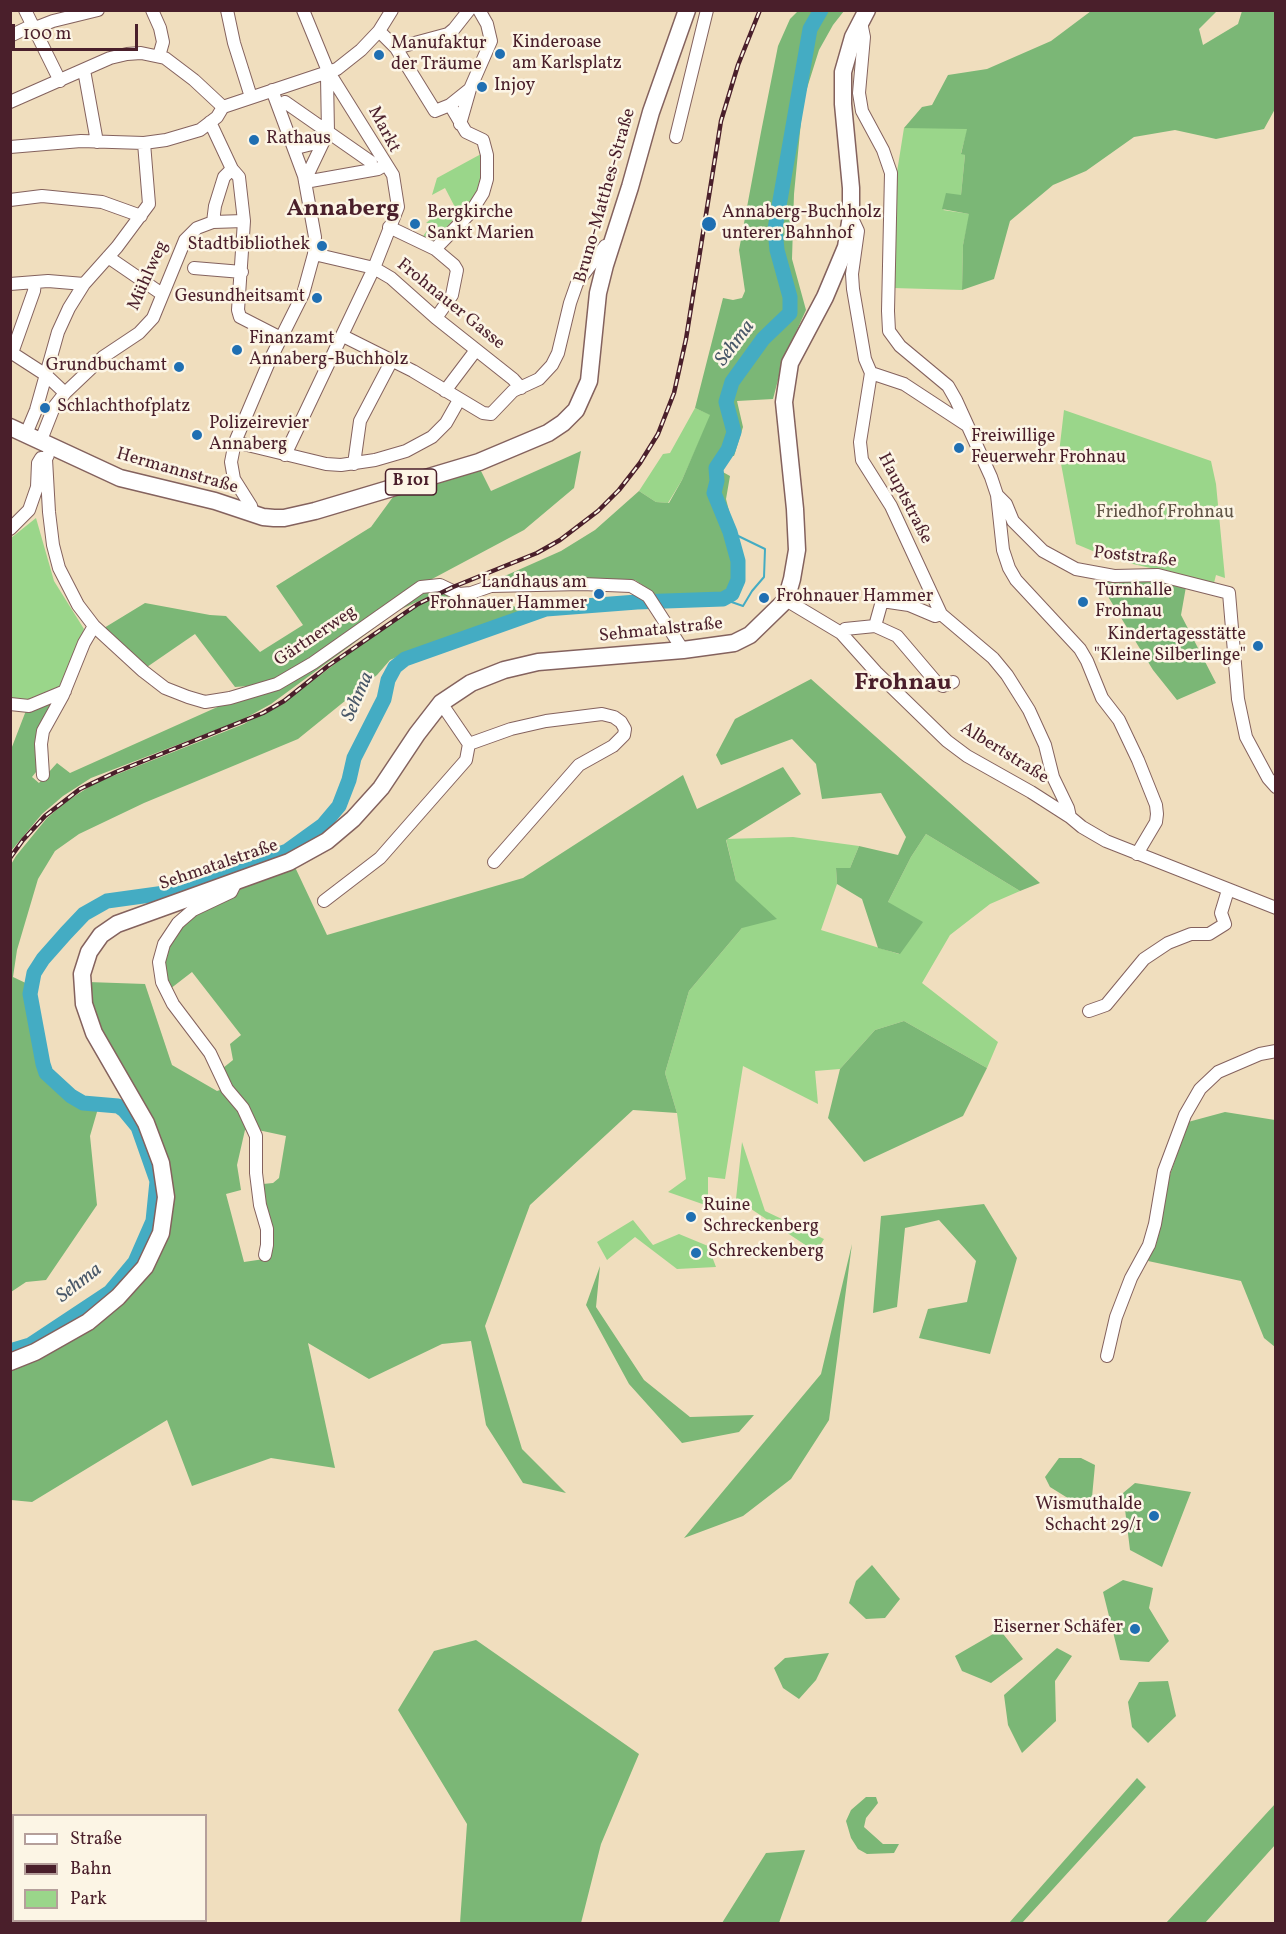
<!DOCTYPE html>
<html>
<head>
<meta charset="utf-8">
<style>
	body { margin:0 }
	#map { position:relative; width:1286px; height:1934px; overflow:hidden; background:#f0debe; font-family:Vollkorn,serif }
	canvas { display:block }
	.frame { position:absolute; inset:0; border:12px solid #4a1f2b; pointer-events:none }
	.legend { position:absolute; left:12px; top:1814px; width:195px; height:108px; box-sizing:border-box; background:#fcf5e5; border:2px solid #b59f9b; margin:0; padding:8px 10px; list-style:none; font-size:18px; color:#4a1f2b }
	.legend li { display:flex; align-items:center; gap:12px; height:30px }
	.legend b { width:30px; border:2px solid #b59f9b }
	.scale { position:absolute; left:12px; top:24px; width:126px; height:27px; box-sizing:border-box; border:3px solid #4a1f2b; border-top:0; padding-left:8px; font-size:18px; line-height:21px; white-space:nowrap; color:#4a1f2b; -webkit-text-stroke:4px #fcf5e5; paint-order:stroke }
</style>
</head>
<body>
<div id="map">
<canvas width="1286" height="1934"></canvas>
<div class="frame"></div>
<ul class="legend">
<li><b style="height:8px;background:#fff"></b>Straße</li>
<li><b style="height:8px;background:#4a1f2b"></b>Bahn</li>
<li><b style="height:16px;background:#9ad68a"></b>Park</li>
</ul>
<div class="scale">100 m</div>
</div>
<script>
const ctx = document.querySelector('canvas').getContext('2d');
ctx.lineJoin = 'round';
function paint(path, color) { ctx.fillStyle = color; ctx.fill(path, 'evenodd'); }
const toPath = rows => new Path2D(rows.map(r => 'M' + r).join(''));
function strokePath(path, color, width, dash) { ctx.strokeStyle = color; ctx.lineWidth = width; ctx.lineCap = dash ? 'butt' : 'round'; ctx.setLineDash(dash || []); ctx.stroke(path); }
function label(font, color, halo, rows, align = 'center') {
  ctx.font = font + ' Vollkorn,serif'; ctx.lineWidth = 5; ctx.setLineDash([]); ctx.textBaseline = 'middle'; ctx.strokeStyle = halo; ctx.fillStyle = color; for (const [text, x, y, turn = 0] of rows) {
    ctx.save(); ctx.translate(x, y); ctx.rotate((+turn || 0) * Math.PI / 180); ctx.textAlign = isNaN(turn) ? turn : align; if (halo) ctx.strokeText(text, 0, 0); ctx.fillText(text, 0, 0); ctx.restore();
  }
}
const green = toPath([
	[904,128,968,128,961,153,965,155,961,195,943,210,970,214,963,245,962,290,893,288,897,172],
	[481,154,482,165,480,182,476,193,469,203,431,244,421,239,431,225,431,223,426,223,438,213,442,219,457,211,445,188,432,195,437,178],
	[695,408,711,415,682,480,668,503,656,502,639,491,663,454,670,453],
	[1064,410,1211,461,1216,484,1225,578,1216,575,1214,583,1112,559,1076,544,1059,453],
	[36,518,54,581,84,629,74,660,60,688,26,702,11,701,11,538],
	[926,834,1020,891,990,904,950,935,922,983,998,1042,987,1068,904,1021,875,1030,840,1069,815,1071,818,1104,743,1066,725,1179,708,1177,708,1206,668,1192,686,1179,677,1113,665,1073,689,991,742,928,736,881,726,839,793,837,859,846,850,868,836,868,837,884,821,930,899,954,888,902,911,857],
	[742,1142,765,1211,824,1239,816,1252,736,1199],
	[633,1220,653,1245,679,1234,708,1246,716,1267,677,1269,635,1237,607,1260,597,1242]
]);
const forest = toPath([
	[798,11,844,11,833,25,819,50,803,101,794,194,792,259,806,310,783,361,773,399,737,401,743,427,734,456,718,455,712,466,730,476,726,499,742,562,742,582,734,581,722,594,651,599,645,587,635,580,498,579,561,551,595,530,639,491,656,502,669,503,682,480,710,415,695,408,723,298,733,300,742,298,745,291,739,250,761,132,778,46,790,19],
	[1091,11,1215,11,1216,12,1199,29,1203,45,1238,24,1242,11,1275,11,1275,109,1264,129,1216,139,1175,130,1134,137,1086,171,1053,185,1010,221,994,279,962,290,963,245,969,214,942,209,946,193,961,195,965,155,961,154,967,129,904,128,922,107,932,105,948,75,987,69,1051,41],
	[581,451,574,488,524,530,387,603,352,632,293,671,262,685,235,687,195,634,147,667,104,628,145,603,210,615,226,616,260,652,303,625,276,586,371,527,398,490,480,469,491,491],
	[1093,572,1187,581,1181,615,1216,683,1177,700,1153,670],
	[427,588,441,591,399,610,271,704,242,720,91,778,63,796,42,814,11,851,10,752,27,708,46,706,54,700,41,728,40,767,32,777,39,783,57,763,70,773,233,700,280,688],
	[445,592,453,605,481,600,532,610,543,615,482,626,439,644,408,652,390,660,377,675,298,739,144,803,79,834,55,851,38,879,17,950,13,977,32,986,46,1073,71,1096,83,1103,99,1105,90,1136,97,1205,46,1280,26,1282,11,1292,10,866,16,856,47,818,67,801,95,783,244,724,306,686,401,613],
	[811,679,1040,883,1020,891,926,834,911,857,888,902,923,922,900,954,878,948,862,899,837,884,836,868,850,868,859,846,898,855,906,837,881,793,822,799,816,764,792,739,721,765,716,755,735,719],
	[783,767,801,794,726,840,736,881,777,919,742,928,689,991,665,1073,677,1113,633,1110,530,1205,485,1326,522,1449,566,1493,523,1483,486,1425,471,1341,442,1344,369,1379,308,1343,335,1468,271,1458,192,1486,167,1420,32,1502,11,1500,10,1371,98,1319,148,1267,166,1165,96,1025,88,982,145,984,172,1065,217,1091,223,1089,241,1111,249,1131,245,1130,237,1165,241,1190,226,1194,244,1262,271,1258,263,1184,273,1183,279,1178,286,1136,258,1130,230,1084,223,1068,233,1060,230,1044,241,1035,192,972,170,989,164,966,167,947,180,924,239,885,294,865,327,935,523,878,683,775,697,809],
	[904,1021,987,1068,963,1116,864,1162,828,1118,840,1069,875,1030],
	[1225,1112,1275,1120,1275,1347,1264,1338,1241,1281,1148,1261,1157,1236,1170,1175,1188,1122],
	[984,1204,1017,1258,990,1354,919,1338,928,1309,967,1302,976,1261,939,1220,905,1228,897,1307,873,1313,881,1216],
	[852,1244,829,1420,791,1479,743,1516,684,1538,821,1374],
	[600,1266,596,1307,644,1380,690,1417,754,1415,739,1432,682,1443,629,1384,586,1305],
	[1059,1458,1081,1458,1095,1465,1092,1497,1079,1505,1050,1487,1045,1477],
	[1135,1483,1191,1492,1162,1567,1130,1550,1123,1493],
	[872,1565,900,1599,885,1618,866,1619,849,1603,856,1581],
	[1123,1580,1153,1588,1149,1608,1169,1641,1149,1662,1120,1660,1103,1592],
	[1000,1630,1023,1659,991,1683,962,1671,955,1656],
	[476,1640,639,1754,601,1844,581,1923,460,1923,467,1824,398,1710,434,1651],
	[1057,1648,1072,1656,1055,1681,1056,1721,1022,1753,1008,1725,1004,1695],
	[829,1653,816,1680,799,1699,783,1688,774,1668,785,1658],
	[1168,1681,1176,1716,1148,1743,1132,1727,1128,1702,1139,1682],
	[1137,1778,1146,1787,1022,1923,1009,1923],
	[866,1797,876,1797,878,1803,866,1818,864,1827,883,1844,899,1844,894,1853,867,1854,858,1849,851,1838,846,1821,851,1810],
	[1275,1804,1275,1845,1205,1923,1166,1923],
	[10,1831,14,1833,14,1920,119,1920,122,1923,11,1923],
	[805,1850,779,1923,722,1923,766,1853]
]);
const stream = toPath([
	[723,599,743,606,752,591,764,577,765,549,730,532]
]);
const river = toPath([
	[10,1351,30,1345,110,1292,135,1262,153,1221,157,1181,138,1127,124,1110,118,1106,83,1103,71,1096,46,1073,43,1064,30,994,34,973,43,959,66,933,84,914,107,901,172,892,287,851,323,825,339,806,349,780,354,758,384,699,388,680,395,667,405,659,546,609,637,602,723,599,732,594,738,580,738,561,730,532,714,493,717,481,716,468,728,450,734,432,726,402,732,382,763,339,790,313,790,297,777,250,775,229,810,29,821,10]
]);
const minor = toPath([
	[25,10,60,81],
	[152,10,160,28,163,42,159,56],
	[227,10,234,43,251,97],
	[861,22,864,37,859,93,862,111,883,150,891,173,888,311,889,331,900,346,948,386,956,400,991,477,997,495,1003,550,1009,568,1016,580,1080,649,1087,661,1102,698,1119,720,1138,760,1156,805,1157,814,1156,822,1137,854],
	[35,28,53,21,98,10],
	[379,31,396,48,448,34,454,29,469,10],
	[10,36,33,25],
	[396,48,435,111,450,105,470,89],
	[84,70,97,142],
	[10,102,110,58,127,54,141,53,165,58,194,80,223,107],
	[285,102,371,162],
	[223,107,337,69,361,50,379,31,392,10],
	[210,122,232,169,239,177,244,221,238,310,240,317,281,338],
	[460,124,470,89,491,41,487,24,479,10],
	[676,137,707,10],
	[10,147,81,141,144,143,166,140,200,130,217,117,223,107],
	[300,147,324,141],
	[308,174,328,132,327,77],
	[305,182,378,169,385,165],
	[10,200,42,196,102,202,141,216],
	[851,216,858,231,852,274,853,289,865,359,871,373,860,442,862,460,891,506,941,614,993,658,1007,675,1029,710,1045,745,1053,777,1068,808,1070,817],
	[213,222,215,206,224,177,232,169],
	[389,227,435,249,454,265,457,270,452,295,436,318],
	[435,249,471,212,483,193,487,179,487,155,483,140,466,132,450,105],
	[314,254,374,268,391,278,436,318,513,379,521,388],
	[108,257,162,294],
	[194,268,242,272],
	[35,282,34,291,12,353,46,375,65,393],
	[10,284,48,281,84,284],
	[343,336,413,371,483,413,491,414,513,391,539,379,552,365,558,353,570,303,577,283,605,246,611,245],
	[871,373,904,384,968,426],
	[445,391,476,350],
	[26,434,36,410,58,332,69,308,84,284,117,247,149,204,144,143],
	[41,440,54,407,65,393,103,357,139,333,153,318,185,240,197,228,213,222,244,221],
	[235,442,326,464,341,465,375,460,406,451,432,437,446,423,459,400],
	[285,455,374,268,398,207,393,175,328,71,303,10],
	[46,459,49,512,53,545,59,568,78,605,94,626,143,671,165,688,188,697,205,702,230,698,277,684,313,663,421,587,440,585,459,594,471,593,491,586,582,584,631,586,648,596,683,650],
	[354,464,360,421,392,360],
	[997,495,1006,504,1013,521,1043,551,1076,569,1114,576,1158,575,1229,593,1238,699,1246,737,1268,778,1276,787],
	[253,514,251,506,234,479,231,462,235,442,269,362,303,294,314,254,315,237,304,176,272,90],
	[10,529,29,510,37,487,38,463,41,458,46,459,48,455],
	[786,600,841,633,876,672,947,741,967,756,1031,792,1070,817,1082,827,1106,841,1276,908],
	[875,626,897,636,937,683,943,686,953,682],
	[841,633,845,629,875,626,882,601,909,605,935,616,941,614],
	[441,703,469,744,511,729,546,721,602,714,614,717,621,722,625,729,624,735,613,746,579,765,494,862],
	[10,704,29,706,65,691],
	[43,775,41,744,43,731,63,695,84,643,94,626],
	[236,882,231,892,193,910,178,923,164,944,159,962,162,982,173,1004,210,1053,227,1089,243,1108,256,1136,256,1173,260,1205,267,1229,267,1245,265,1255],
	[324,901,380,858,466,760,469,744],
	[1089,1011,1106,1005,1144,959,1168,943,1191,934,1209,934,1225,924,1221,913,1228,890],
	[1107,1356,1116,1317,1131,1278,1149,1245,1155,1224,1164,1171,1185,1115,1200,1089,1218,1072,1260,1054,1276,1051]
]);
const major = toPath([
	[10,427,120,478,215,501,263,517,274,518,284,518,315,511,479,462,548,433,563,423,576,410,589,381,598,293,605,265,630,187,651,112,687,10],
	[10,1362,35,1352,88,1322,118,1297,145,1267,161,1233,166,1197,161,1163,146,1123,94,1033,84,1004,82,974,89,952,101,935,117,924,289,862,327,841,353,819,381,788,417,734,441,703,471,683,504,670,538,662,683,650,734,643,750,635,786,600,792,579,797,550,795,509,784,402,790,363,825,297,846,247,851,216,851,188,843,104,843,72,853,37,867,10]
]);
const rail = toPath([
	[10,858,23,840,45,816,80,789,116,772,263,713,284,701,328,666,418,604,453,587,537,553,560,540,598,511,619,490,640,463,658,434,674,393,686,339,721,121,738,65,760,10]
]);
const markers = [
	[500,54,6,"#1f6fb2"],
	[379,55,6,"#1f6fb2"],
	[482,87,6,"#1f6fb2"],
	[254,140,6,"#1f6fb2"],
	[415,224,6,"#1f6fb2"],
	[709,224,8,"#1f6fb2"],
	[322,246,6,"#1f6fb2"],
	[317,298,6,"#1f6fb2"],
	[237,350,6,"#1f6fb2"],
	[179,367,6,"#1f6fb2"],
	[45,408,6,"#1f6fb2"],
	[197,435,6,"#1f6fb2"],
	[959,448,6,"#1f6fb2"],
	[599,594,6,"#1f6fb2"],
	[764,598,6,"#1f6fb2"],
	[1083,602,6,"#1f6fb2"],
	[1258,646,6,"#1f6fb2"],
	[691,1217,6,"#1f6fb2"],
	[696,1253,6,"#1f6fb2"],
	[1154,1516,6,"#1f6fb2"],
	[1135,1629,6,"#1f6fb2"]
];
const shields = [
	[411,482,51]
];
const shieldNames = [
	["B 101",411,482]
];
const poiNames = [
	["Kinderoase",512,44],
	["am Karlsplatz",512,65],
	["Manufaktur",391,45],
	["der Träume",391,66],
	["Injoy",494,87],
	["Rathaus",266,140],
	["Bergkirche",427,214],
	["Sankt Marien",427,235],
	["Annaberg-Buchholz",722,214],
	["unterer Bahnhof",722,235],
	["Stadtbibliothek",310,246,"right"],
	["Gesundheitsamt",305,298,"right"],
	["Finanzamt",249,340],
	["Annaberg-Buchholz",249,361],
	["Grundbuchamt",167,367,"right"],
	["Schlachthofplatz",57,408],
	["Polizeirevier",209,425],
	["Annaberg",209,446],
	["Freiwillige",971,438],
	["Feuerwehr Frohnau",971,459],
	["Landhaus am",587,584,"right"],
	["Frohnauer Hammer",587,605,"right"],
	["Turnhalle",1095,592],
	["Frohnau",1095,613],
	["Frohnauer Hammer",776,598],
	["Kindertagesstätte",1246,636,"right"],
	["\"Kleine Silberlinge\"",1246,657,"right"],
	["Ruine",703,1207],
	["Schreckenberg",703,1228],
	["Schreckenberg",708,1253],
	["Wismuthalde",1142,1506,"right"],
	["Schacht 29/1",1142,1527,"right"],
	["Eiserner Schäfer",1123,1629,"right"]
];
const streetNames = [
	["Markt",383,130,62],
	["Bruno-Matthes-Straße",606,196,-74],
	["Mühlweg",149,276,-66],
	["Frohnauer Gasse",450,305,39],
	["Hermannstraße",177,472,16],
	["Hauptstraße",904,499,63],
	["Poststraße",1135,558,6],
	["Sehmatalstraße",661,631,-6],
	["Gärtnerweg",316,637,-34],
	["Albertstraße",1004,754,32],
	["Sehmatalstraße",219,866,-19]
];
const parkNames = [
	["Friedhof Frohnau",1165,514]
];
const waterNames = [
	["Sehma",736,344,-53],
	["Sehma",359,697,-66],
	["Sehma",80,1284,-38]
];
const districtNames = [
	["Annaberg",343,211],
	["Frohnau",903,685]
];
paint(green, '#9ad68a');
paint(forest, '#7bb776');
strokePath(stream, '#44acc3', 2);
strokePath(river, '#44acc3', 15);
strokePath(minor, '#84625e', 14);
strokePath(major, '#84625e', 19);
strokePath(minor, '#fff', 12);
strokePath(major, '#fff', 16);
strokePath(rail, '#4a1f2b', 4.5);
strokePath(rail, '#fcf5e5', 2, [7]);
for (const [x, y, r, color] of markers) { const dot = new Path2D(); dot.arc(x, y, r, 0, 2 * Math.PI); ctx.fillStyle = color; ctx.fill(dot); strokePath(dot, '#fcf5e5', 2); }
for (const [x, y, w] of shields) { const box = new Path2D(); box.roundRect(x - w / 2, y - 13, w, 26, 4.5); ctx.fillStyle = '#fcf5e5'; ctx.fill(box); strokePath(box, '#4a1f2b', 1.5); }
label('bold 16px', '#4a1f2b', null, shieldNames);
label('18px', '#4a1f2b', '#fcf5e5', poiNames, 'left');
label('18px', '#4a1f2b', '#fcf5e5', streetNames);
label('18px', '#625648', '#fcf5e5', parkNames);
label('italic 20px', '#485768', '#fcf5e5', waterNames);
label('bold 24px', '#4a1f2b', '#fcf5e5', districtNames);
</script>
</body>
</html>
